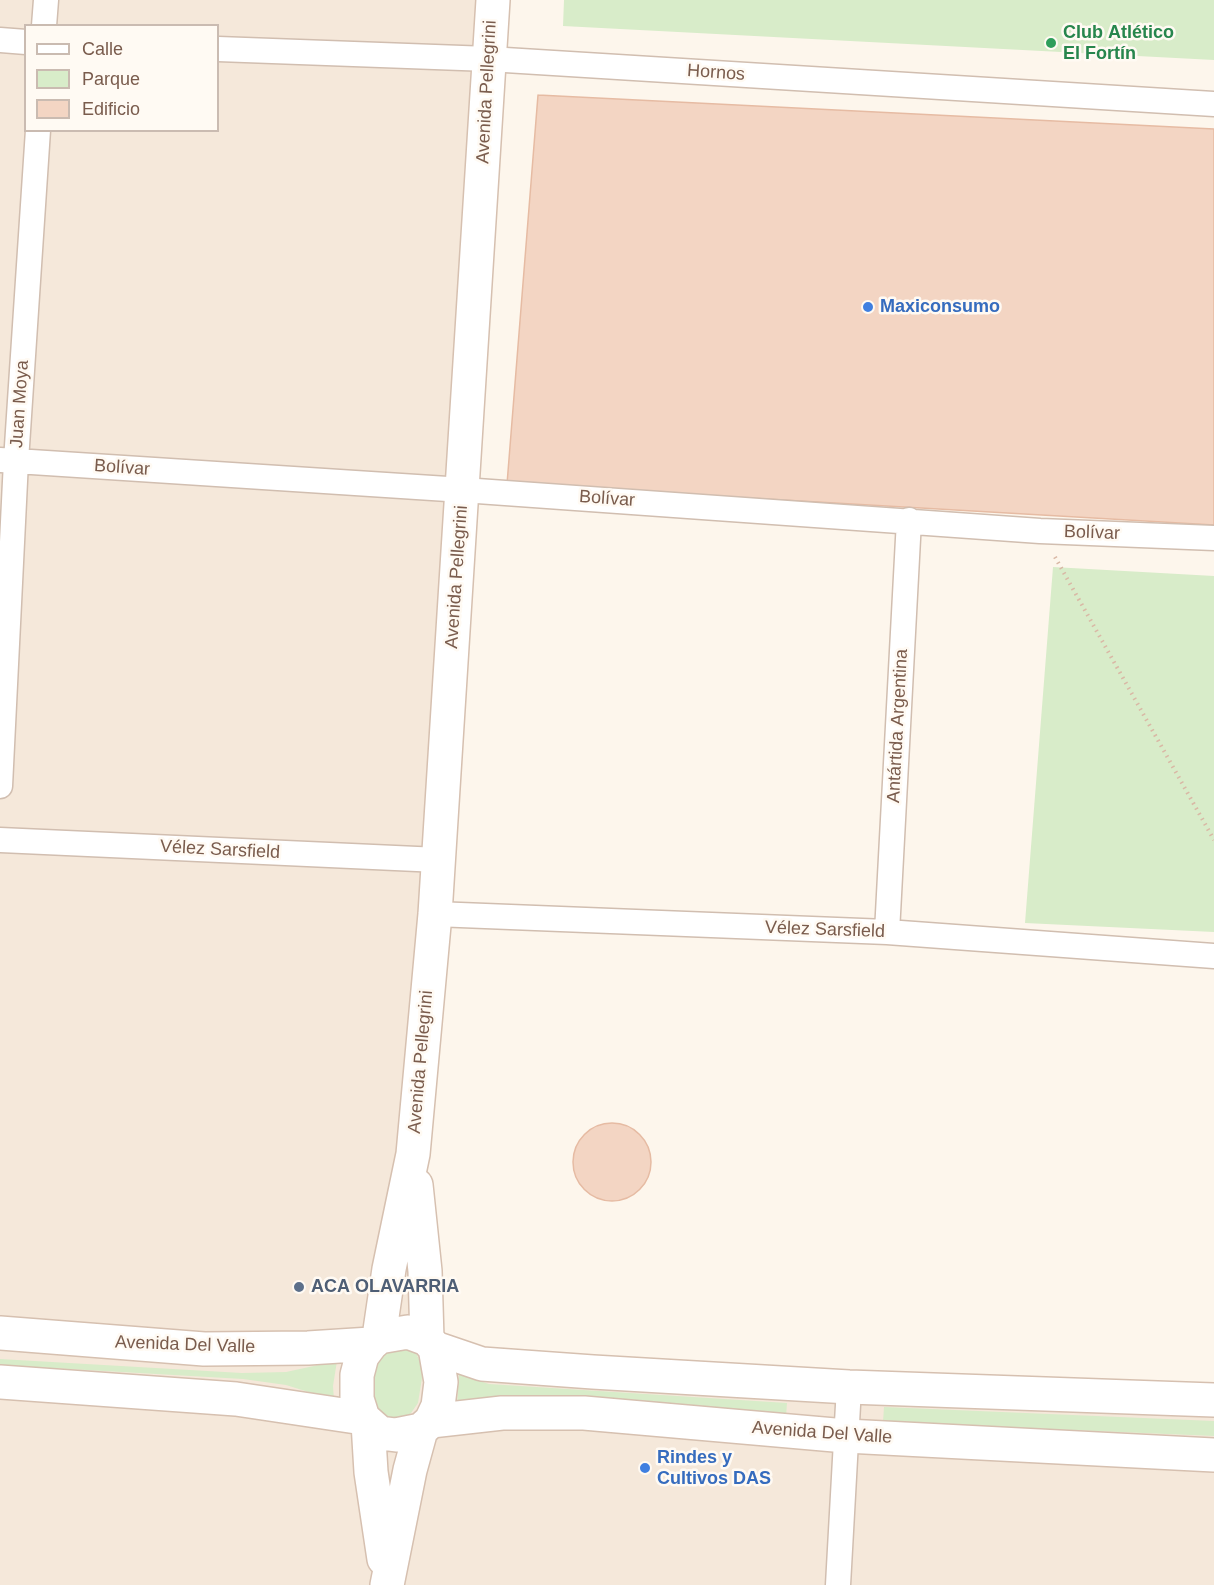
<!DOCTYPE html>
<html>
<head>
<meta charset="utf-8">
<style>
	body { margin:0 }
	#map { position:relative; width:1214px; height:1585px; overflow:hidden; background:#fdf6ec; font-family:Helvetica,sans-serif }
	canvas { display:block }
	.legend { position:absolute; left:24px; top:24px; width:195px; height:108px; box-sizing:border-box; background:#fffaf3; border:2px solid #cabbb1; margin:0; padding:8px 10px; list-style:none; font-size:18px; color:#7a5c4d }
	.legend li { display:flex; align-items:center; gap:12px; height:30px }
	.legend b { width:30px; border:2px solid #cabbb1 }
</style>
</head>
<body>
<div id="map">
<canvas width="1214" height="1585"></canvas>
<ul class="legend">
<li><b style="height:8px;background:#fff"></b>Calle</li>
<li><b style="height:16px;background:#d8ecc9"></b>Parque</li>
<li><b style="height:16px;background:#f3d5c3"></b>Edificio</li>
</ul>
</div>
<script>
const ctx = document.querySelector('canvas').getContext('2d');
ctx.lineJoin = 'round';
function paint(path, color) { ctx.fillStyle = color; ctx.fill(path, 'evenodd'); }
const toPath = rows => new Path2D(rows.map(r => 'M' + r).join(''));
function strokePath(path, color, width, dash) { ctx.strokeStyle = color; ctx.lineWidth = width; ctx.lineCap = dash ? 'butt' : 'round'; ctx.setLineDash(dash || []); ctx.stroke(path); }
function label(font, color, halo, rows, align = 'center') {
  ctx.font = font + ' Helvetica,sans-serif'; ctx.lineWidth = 5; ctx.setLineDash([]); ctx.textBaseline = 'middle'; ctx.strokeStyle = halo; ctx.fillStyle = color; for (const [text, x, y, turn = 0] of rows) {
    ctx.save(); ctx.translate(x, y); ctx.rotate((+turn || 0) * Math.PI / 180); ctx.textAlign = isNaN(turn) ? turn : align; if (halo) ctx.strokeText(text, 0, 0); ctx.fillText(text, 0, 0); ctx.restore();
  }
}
const residential = toPath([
	[0,0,493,0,413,1153,435,1348,1214,1400,1214,1585,0,1585],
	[26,26,218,26,218,130,26,130]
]);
const green = toPath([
	[564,0,1214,0,1214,60,563,26],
	[1053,567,1214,576,1214,932,1025,923],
	[407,1347,416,1353,421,1364,422,1378,418,1403,411,1413,400,1422,387,1422,370,1406,375,1357,385,1348],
	[0,1359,242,1373,286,1372,337,1361,333,1386,334,1400,286,1385,243,1379,0,1365],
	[459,1374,489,1384,787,1403,786,1417,457,1407],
	[884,1407,1214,1421,1214,1436,883,1422]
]);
const building = toPath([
	[538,95,1214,129,1214,525,507,484,538,95],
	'573 1162a39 39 0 1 1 78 0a39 39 0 1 1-78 0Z'
]);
const path = toPath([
	[1055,557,1214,840]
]);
const street = toPath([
	[44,26,46,0],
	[0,40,26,42],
	[218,49,489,59,1214,104],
	[0,460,463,490,1040,531,1214,538],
	[0,786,16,461,38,130],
	[0,840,439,860],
	[435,914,887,932,1214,956],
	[887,932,909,520],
	[838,1585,849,1387]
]);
const secondary = toPath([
	[416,1185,425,1271,427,1339],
	[408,1332,427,1339,435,1348,441,1382,438,1406,431,1421,421,1430,396,1435,380,1433,363,1418,357,1399,357,1375,362,1356,371,1344,379,1337,408,1332],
	[0,1333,204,1349,308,1348,371,1344],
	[379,1337,389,1269,413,1154,435,914,493,0],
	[435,1348,482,1364,593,1372,849,1387,1214,1400],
	[0,1382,236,1399,363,1418],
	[431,1421,502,1413,584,1413,846,1436,1214,1455],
	[368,1423,371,1472,384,1559],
	[387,1585,410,1470,421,1430]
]);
const markers = [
	[1051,43,6,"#2e9e5b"],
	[868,307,6,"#3f7fe0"],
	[299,1287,6,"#5c6f8a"],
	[645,1468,6,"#3f7fe0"]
];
const leisureNames = [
	["Club Atlético",1063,33],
	["El Fortín",1063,54]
];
const streetNames = [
	["Hornos",716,73,4],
	["Avenida Pellegrini",487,92,-87],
	["Juan Moya",20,404,-86],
	["Bolívar",122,468,4],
	["Bolívar",607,499,4],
	["Bolívar",1092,533,2],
	["Avenida Pellegrini",457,577,-86],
	["Antártida Argentina",898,726,-87],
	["Vélez Sarsfield",220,850,3],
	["Vélez Sarsfield",825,930,2],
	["Avenida Pellegrini",421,1062,-85],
	["Avenida Del Valle",185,1345,2],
	["Avenida Del Valle",822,1433,4]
];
const shopNames = [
	["Maxiconsumo",880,307],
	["Rindes y",657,1458],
	["Cultivos DAS",657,1479]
];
const serviceNames = [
	["ACA OLAVARRIA",311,1287]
];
paint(residential, '#f5e8da');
paint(green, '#d8ecc9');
paint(building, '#f3d5c3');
strokePath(building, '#e6bba3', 1.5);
strokePath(street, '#d1beb0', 27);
strokePath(secondary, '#d6c0b0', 36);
strokePath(path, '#d9b8a5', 4, [1.5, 4.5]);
strokePath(street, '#fff', 24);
strokePath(secondary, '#fff', 33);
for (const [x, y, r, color] of markers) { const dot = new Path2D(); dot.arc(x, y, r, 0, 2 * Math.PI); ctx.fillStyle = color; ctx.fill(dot); strokePath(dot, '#fffaf3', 2); }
label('bold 18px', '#27864d', '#fffaf3', leisureNames, 'left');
label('18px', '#7a5c4d', '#fffaf3', streetNames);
label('bold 18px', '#366cbe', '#fffaf3', shopNames, 'left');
label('bold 18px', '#4e5e75', '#fffaf3', serviceNames, 'left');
</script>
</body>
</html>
